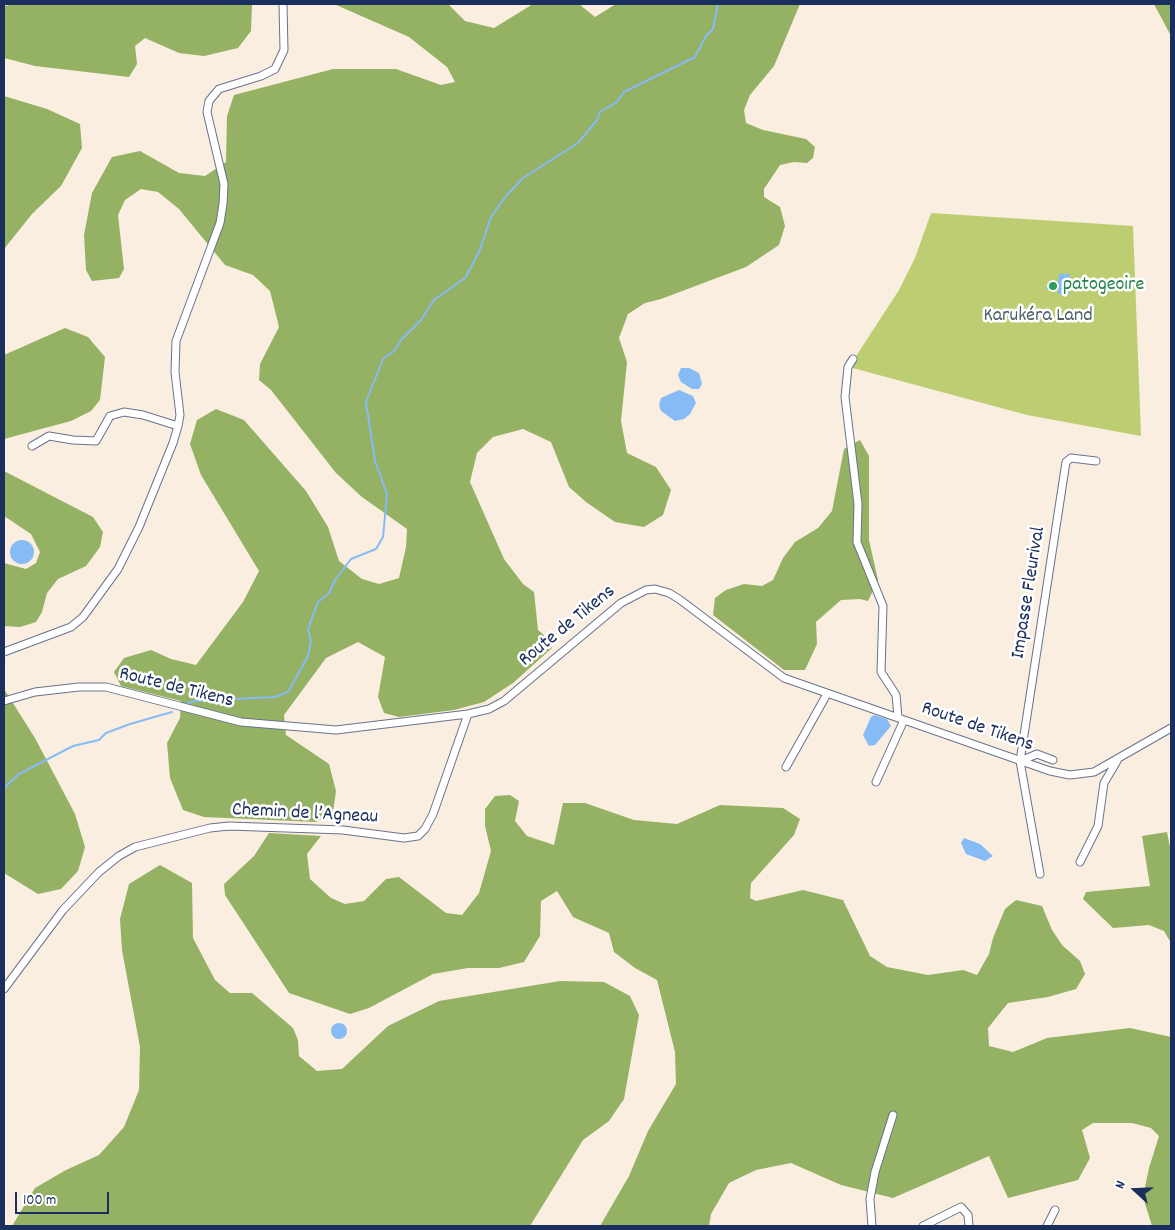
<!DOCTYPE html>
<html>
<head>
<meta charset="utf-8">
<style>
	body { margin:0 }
	#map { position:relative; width:1175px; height:1230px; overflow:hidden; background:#faeee1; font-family:Dekko,sans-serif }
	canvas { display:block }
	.frame { position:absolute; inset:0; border:5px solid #1b2f5e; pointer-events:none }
	.north { position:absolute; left:1110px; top:1165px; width:50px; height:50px; -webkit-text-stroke:4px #fff; paint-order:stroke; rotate:290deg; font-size:14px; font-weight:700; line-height:20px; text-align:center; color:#1b2f5e }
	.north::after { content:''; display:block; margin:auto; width:18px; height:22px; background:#1b2f5e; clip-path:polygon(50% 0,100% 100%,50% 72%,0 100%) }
	.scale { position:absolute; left:15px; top:1192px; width:94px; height:22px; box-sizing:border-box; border:2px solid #1b2f5e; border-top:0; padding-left:6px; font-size:15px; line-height:18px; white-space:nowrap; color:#1b2f5e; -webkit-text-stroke:4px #fff; paint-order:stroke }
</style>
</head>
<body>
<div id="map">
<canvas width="1175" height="1230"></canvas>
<div class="frame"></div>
<div class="north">N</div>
<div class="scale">100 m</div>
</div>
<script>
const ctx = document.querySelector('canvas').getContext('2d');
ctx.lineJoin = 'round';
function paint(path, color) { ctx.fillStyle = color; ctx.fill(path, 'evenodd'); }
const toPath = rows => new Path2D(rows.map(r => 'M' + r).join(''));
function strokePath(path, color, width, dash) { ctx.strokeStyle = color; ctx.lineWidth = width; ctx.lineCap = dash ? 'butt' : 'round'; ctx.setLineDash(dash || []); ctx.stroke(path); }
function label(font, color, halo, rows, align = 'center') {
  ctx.font = font + ' Dekko,sans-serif'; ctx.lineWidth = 5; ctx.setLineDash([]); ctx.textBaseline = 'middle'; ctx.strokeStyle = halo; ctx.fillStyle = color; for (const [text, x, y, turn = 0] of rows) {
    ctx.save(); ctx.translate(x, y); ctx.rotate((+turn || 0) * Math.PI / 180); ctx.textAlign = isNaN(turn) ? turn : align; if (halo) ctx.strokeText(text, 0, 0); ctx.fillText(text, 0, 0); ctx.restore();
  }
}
const green = toPath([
	[931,213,1133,226,1141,436,1027,415,849,367,899,290,915,258]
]);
const forest = toPath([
	[16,4,252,4,251,31,238,48,204,56,179,53,145,38,135,46,137,64,129,77,35,66,4,58,4,6],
	[334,4,448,4,465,21,494,28,533,4,579,4,595,17,616,4,800,4,774,66,750,95,744,110,746,123,763,130,806,139,815,147,813,158,807,163,794,162,780,165,764,189,764,197,780,207,785,226,779,245,746,267,661,299,645,303,628,314,619,338,627,362,621,421,627,453,656,467,671,490,663,515,644,527,615,522,586,502,569,487,551,442,523,429,493,437,477,453,470,482,504,559,523,584,534,592,538,630,552,642,552,648,513,683,484,702,454,710,399,717,384,713,378,697,385,657,358,642,326,658,284,715,286,735,329,764,336,791,333,812,316,822,204,817,183,810,170,778,167,743,180,718,181,701,121,686,114,672,124,658,151,650,171,659,196,665,243,602,259,571,201,475,190,444,197,420,216,409,244,420,306,491,328,527,339,561,362,579,379,584,399,578,406,547,407,529,362,497,336,473,271,390,259,380,260,364,279,327,270,291,253,275,225,265,179,209,158,192,141,189,125,200,118,215,124,269,119,278,92,281,86,270,84,235,92,193,112,157,140,151,179,173,205,176,226,162,227,116,234,95,333,69,396,69,441,85,455,82,447,67,409,37],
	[1154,4,1171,4,1171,36],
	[4,96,47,109,80,124,82,148,61,186,32,214,4,249],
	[65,328,88,337,105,357,100,400,91,411,71,421,4,439,4,355],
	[860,440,869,456,869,540,878,580,868,601,860,599,841,600,816,622,817,644,805,670,784,670,713,615,715,598,726,590,744,584,762,586,773,580,783,558,795,542,818,528,832,511,844,449],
	[4,471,93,517,103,532,100,547,86,566,58,579,47,593,42,612,36,622,20,627,4,626,4,563,26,569,36,563,40,552,31,534,4,516],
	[4,689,35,738,75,814,85,847,78,871,61,889,38,894,4,873],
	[510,795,519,801,515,821,527,836,554,845,563,803,585,803,634,820,677,824,720,805,783,808,800,819,794,835,751,883,750,898,756,901,803,890,843,900,870,956,887,967,928,975,963,970,977,975,989,954,993,938,1005,909,1016,900,1042,906,1052,930,1062,945,1080,961,1085,974,1076,989,1048,997,1008,1003,988,1028,989,1046,1013,1052,1047,1038,1130,1028,1171,1037,1171,1226,1152,1226,1143,1197,1149,1168,1159,1136,1151,1128,1132,1123,1093,1123,1082,1130,1090,1158,1078,1180,1008,1198,989,1156,893,1198,841,1185,791,1163,756,1170,729,1183,711,1214,709,1226,600,1226,629,1176,648,1131,676,1084,675,1052,657,980,635,968,614,952,609,933,573,917,557,891,541,901,540,936,524,962,499,968,468,968,433,974,369,1008,350,1014,289,993,225,895,224,884,254,856,269,833,321,836,307,854,310,879,331,898,345,904,364,901,386,879,399,877,446,913,462,915,479,893,491,851,485,826,485,809,495,796],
	[1167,832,1171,852,1171,943,1164,931,1149,925,1113,928,1083,899,1086,892,1150,886,1142,836],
	[160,865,192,883,193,938,215,980,230,993,252,993,293,1028,298,1040,299,1056,317,1071,342,1069,388,1026,439,1001,560,981,604,982,630,996,639,1015,624,1099,609,1121,583,1140,530,1226,12,1226,35,1188,66,1170,99,1155,124,1127,139,1090,140,1047,122,950,120,919,129,884]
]);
const water = toPath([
	[1059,274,1070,274,1069,295,1058,294,1058,290,1045,289,1049,284,1058,284],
	[681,368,689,368,699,373,702,384,699,389,692,389,681,382,678,375],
	[679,390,693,396,696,403,690,414,684,419,675,421,661,411,659,405,661,398],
	'10 552a12 12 0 1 1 24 0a12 12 0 1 1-24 0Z',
	[874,715,887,719,891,726,875,745,869,746,863,735,871,717],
	[964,838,980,844,993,856,985,861,966,854,961,843],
	'331 1031a8 8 0 1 1 16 0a8 8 0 1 1-16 0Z'
]);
const stream = toPath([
	[186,704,195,701,275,697,288,692,308,656,311,641,308,629,318,602,329,593,335,580,351,559,376,549,383,537,387,494,375,461,366,402,383,359,394,351,401,340,421,320,434,300,465,278,479,252,491,217,506,196,523,178,578,143,597,120,600,112,617,102,624,92,695,57,706,36,713,29,718,4],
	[4,788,19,774,73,746,99,740,106,733,130,724,172,712]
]);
const minor = toPath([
	[853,359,848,367,845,397,858,504,857,542,883,606,881,672,896,695,898,717],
	[32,446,49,436,73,440,96,441,110,416,124,412,143,415,178,426],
	[4,652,71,627,83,617,118,569,139,527,173,443,178,426,180,415,175,372,176,341,220,223,223,204,224,184,207,112,209,101,219,89,261,76,275,69,284,50,283,4],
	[4,701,35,692,79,687,106,687,241,722,336,730,468,714,489,709,504,701,621,603,646,590,655,589,669,593,679,599,784,678,1050,771,1070,775,1094,772,1171,728],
	[1020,761,1037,754,1053,760],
	[786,767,827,694],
	[876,782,904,720],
	[1080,862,1098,826,1104,783,1117,761],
	[1040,874,1020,761,1066,462,1071,458,1096,461],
	[4,989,63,910,99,872,119,856,135,847,210,828,229,826,343,830,404,838,418,836,425,829,433,814,468,714],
	[872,1226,870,1199,875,1172,893,1115],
	[923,1226,961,1207,968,1215,969,1226],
	[1047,1226,1055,1210]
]);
const markers = [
	[1053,286,5,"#2e9e5b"]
];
const leisureNames = [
	["patogeoire",1063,286]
];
const parkNames = [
	["Karukéra Land",1038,317]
];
const streetNames = [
	["Impasse Fleurival",1030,593,-81],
	["Route de Tikens",568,627,-39],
	["Route de Tikens",176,689,14],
	["Route de Tikens",977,728,19],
	["Chemin de l’Agneau",305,815,3]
];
paint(green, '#bcce71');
paint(forest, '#95b163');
paint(water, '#86bbf5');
strokePath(stream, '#86bbf5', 2);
strokePath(minor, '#69728c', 9);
strokePath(minor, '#fff', 7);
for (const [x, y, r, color] of markers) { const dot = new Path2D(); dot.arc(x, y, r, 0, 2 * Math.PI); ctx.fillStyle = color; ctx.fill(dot); strokePath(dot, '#fff', 2); }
label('20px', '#27864d', '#fff', leisureNames, 'left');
label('20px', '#4b5f64', '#fff', parkNames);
label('20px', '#1b2f5e', '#fff', streetNames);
</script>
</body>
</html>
